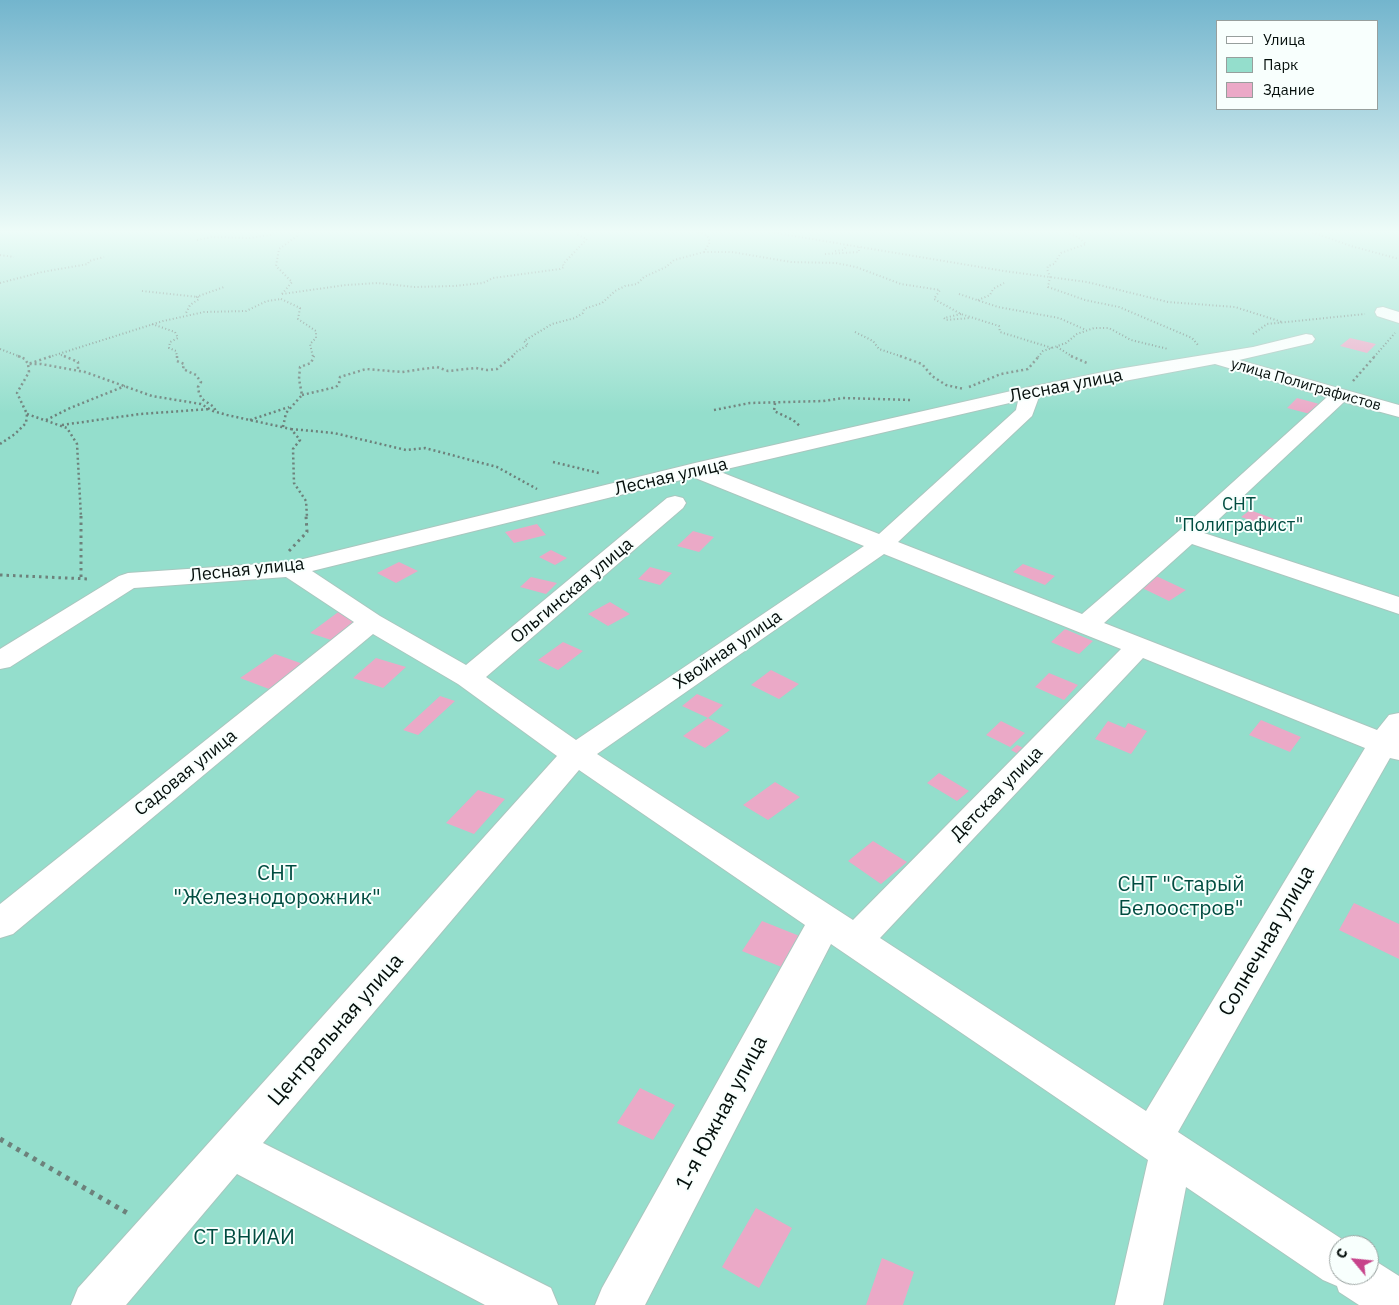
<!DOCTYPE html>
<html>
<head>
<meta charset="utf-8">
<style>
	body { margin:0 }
	#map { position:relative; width:1399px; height:1305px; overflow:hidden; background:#d9f8ef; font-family:"IBM Plex Sans",sans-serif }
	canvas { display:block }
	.legend { position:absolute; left:1216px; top:20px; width:162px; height:90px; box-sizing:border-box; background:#f8fffd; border:1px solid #979f9d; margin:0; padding:6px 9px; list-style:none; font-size:15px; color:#050f0c }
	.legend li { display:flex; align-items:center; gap:10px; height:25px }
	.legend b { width:25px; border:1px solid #979f9d }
	.north { position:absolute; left:1329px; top:1235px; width:50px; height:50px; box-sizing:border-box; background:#f8fffd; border:1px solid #979f9d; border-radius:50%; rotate:298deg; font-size:14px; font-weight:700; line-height:20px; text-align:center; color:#050f0c }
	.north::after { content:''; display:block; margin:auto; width:18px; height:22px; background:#c7448b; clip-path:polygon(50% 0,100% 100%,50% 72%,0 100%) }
</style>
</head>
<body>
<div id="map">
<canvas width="1399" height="1305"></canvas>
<ul class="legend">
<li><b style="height:6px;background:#fff"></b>Улица</li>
<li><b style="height:14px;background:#94decc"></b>Парк</li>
<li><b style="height:14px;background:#eba9c7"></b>Здание</li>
</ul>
<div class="north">С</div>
</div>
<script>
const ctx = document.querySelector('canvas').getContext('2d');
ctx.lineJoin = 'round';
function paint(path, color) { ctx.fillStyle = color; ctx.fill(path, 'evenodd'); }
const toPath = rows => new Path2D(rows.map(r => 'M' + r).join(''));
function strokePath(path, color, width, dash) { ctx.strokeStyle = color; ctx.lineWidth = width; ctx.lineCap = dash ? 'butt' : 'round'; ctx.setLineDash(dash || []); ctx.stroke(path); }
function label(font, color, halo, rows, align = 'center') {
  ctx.font = font + ' "IBM Plex Sans",sans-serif'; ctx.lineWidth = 4; ctx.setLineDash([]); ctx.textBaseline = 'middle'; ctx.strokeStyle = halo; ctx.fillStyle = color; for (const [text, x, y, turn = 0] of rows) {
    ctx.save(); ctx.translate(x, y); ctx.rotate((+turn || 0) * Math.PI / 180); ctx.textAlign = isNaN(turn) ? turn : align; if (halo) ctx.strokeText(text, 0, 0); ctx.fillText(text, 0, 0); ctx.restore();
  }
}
const green = toPath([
	[0,231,1399,231,1399,1305,0,1305],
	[1339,1245,1369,1245,1369,1275,1339,1275]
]);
const building = toPath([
	[1350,338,1376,344,1367,353,1340,346],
	[1297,398,1323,405,1314,415,1287,408],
	[1250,510,1277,520,1269,527,1241,517],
	[537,524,546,535,514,543,505,532],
	[693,531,714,537,699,552,677,546],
	[551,550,567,558,555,565,539,557],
	[399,562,418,571,396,583,377,573],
	[1023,564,1055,576,1045,585,1013,572],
	[650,567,672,573,660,585,638,579],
	[1154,575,1186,590,1169,601,1138,586],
	[531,577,557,583,546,594,520,587],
	[610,602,630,614,608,626,588,614],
	[341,610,365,618,334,641,310,633],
	[1065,629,1093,641,1079,654,1051,642],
	[563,642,583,651,558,670,538,660],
	[275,654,303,664,269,689,240,678],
	[376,658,406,667,383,688,353,678],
	[771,670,799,684,779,699,751,685],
	[1049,673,1078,685,1064,700,1035,687],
	[697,694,723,705,708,718,682,706],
	[440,696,455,701,418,735,403,730],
	[708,718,730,730,705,748,683,736],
	[1261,720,1301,737,1290,752,1249,735],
	[1001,721,1025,733,1010,747,986,735],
	[1108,721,1125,728,1128,723,1147,731,1131,754,1095,739],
	[1017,745,1032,752,1025,758,1011,750],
	[939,773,969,791,957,801,927,783],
	[775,782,800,797,768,820,743,805],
	[478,790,505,799,474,834,446,823],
	[873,841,907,862,881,884,848,861],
	[1354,903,1399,924,1399,959,1339,930],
	[762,921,802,937,784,968,742,951],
	[640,1088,675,1105,653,1140,617,1123],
	[756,1208,792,1228,759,1288,722,1267],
	[882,1258,914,1272,903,1305,866,1305]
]);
const pathFar3 = toPath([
	[764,231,1004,271,1087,282,1168,302,1235,307,1282,322],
	[1063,231,1078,237,1086,244,1061,253,1054,264,1048,266,1047,269,1050,277,1048,287,1085,300,1119,307,1192,338,1198,345],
	[1309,231,1351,246,1399,259],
	[197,240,212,237,250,238,270,235,276,231],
	[835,251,843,250,848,245],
	[704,252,732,252,791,262,836,263,856,267,901,284,940,290,934,299,961,314,999,326,1000,332,1052,348],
	[825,254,859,252,859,247],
	[0,255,14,257],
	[0,283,42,272,88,264,89,261,104,257],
	[142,291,198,297,199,299,190,305,185,315],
	[282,294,346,285,378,283,414,287,454,286,483,283,493,278,560,269,564,267,563,264,587,239,578,235,577,233,581,231],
	[282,294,292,282,276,266,279,249,297,236,298,231],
	[959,294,998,307,1059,318,1086,330],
	[196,297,224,287],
	[281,299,300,308,298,319,316,331,316,338,310,344,313,357],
	[978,300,990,295,993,289,1004,283],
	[961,314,944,318,946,320,970,318],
	[152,324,175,332,178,338,170,342,169,348,176,351,177,357],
	[855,332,873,341,879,349,903,357],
	[1253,334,1267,324,1365,314],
	[1057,347,1073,357],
	[0,349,21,357],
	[61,355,67,357],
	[49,357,163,321,204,312,246,311,267,301,281,299],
	[512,357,516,352,528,345,524,341,552,324,575,318,583,313,584,309,602,303,615,291,625,286,637,284,644,277,666,267,674,260,704,252,710,242,707,235,693,231],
	[1038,357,1043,351,1066,343,1077,334,1094,328,1109,328,1131,340,1168,349],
	[1374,357,1395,333]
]);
const pathFar2 = toPath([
	[18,356,25,359,28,364,41,364,85,372,152,396,201,404,213,411,227,415,291,429,300,440,293,449,294,483,306,501,307,517],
	[64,356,78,362,78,371],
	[177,356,177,361,184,364,183,369,196,375,201,382,198,387,199,393,202,399,214,407,216,412],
	[900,356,922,364,932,376,946,385,964,389],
	[1071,356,1087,363],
	[1353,381,1375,356],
	[969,387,1001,374,1028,369,1039,356],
	[302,395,336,387,339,384,340,377,366,369,402,372,437,367,448,371,476,368,487,370,497,369,513,356],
	[775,403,774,411,793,420,801,427],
	[714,410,750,403,823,401,843,398,912,400],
	[27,414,67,428,77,444,81,517],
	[46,420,70,408,125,386],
	[250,420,289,407],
	[62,425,140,414,210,409],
	[283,427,286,413,302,395,299,379,300,367,311,363,314,356],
	[291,429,334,433,406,450,425,448,497,467,537,489],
	[0,444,15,434,26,423,27,414,17,393,29,372,28,364,52,356],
	[553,462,599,473]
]);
const pathFar1 = toPath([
	[81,516,81,579],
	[289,551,307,532,306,516],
	[0,575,89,579]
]);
const path = toPath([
	[0,1139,129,1214]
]);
const minor = toPath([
	[1383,307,1399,312,1399,323,1377,316,1375,312,1377,308,1383,307],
	[1306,334,1312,335,1315,339,1312,343,1239,360,1399,405,1399,417,1344,402,1204,533,1399,597,1399,614,1192,544,1104,623,1377,730,1389,715,1399,713,1399,760,1390,758,1178,1132,1351,1245,1339,1245,1339,1275,1369,1275,1369,1257,1399,1276,1399,1305,1359,1305,1339,1292,1337,1286,1323,1280,1186,1187,1163,1305,1115,1305,1148,1160,831,944,645,1305,595,1305,602,1288,805,925,579,770,263,1143,551,1288,558,1305,485,1305,237,1174,126,1305,71,1305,78,1288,557,756,458,684,373,634,13,934,0,938,0,904,354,622,286,577,134,588,10,667,0,669,0,649,119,576,128,573,291,562,695,463,1020,389,1118,369,1253,347,1306,334],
	[1215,364,1327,397,1180,530,1082,614,898,542,1032,416,1039,397,1215,364],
	[1018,401,1016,410,879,534,718,471,1018,401],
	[693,477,864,546,576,740,486,677,683,508,686,503,683,498,675,496,667,498,466,665,380,616,312,571,693,477],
	[884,554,1121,649,853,920,597,754,884,554],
	[1143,658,1365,748,1146,1111,880,938,1143,658]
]);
const farStreetnames = [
	["улица Полиграфистов",1306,385,16]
];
const streetNames = [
	["Лесная улица",1066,386,-11],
	["Лесная улица",671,477,-13],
	["Лесная улица",247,570,-6],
	["Ольгинская улица",572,591,-40],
	["Хвойная улица",728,650,-34],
	["Садовая улица",186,773,-39],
	["Детская улица",997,794,-46]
];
const parkNames = [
	["СНТ",1239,505],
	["\"Полиграфист\"",1239,526]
];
const nearParknames = [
	["СНТ",277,874],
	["\"Железнодорожник\"",277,898],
	["СНТ \"Старый",1181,885],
	["Белоостров\"",1181,909],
	["СТ ВНИАИ",244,1238]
];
const nearStreetnames = [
	["Солнечная улица",1267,941,-60],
	["Центральная улица",336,1030,-49],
	["1-я Южная улица",722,1113,-62]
];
paint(green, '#94decc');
paint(building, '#eba9c7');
strokePath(minor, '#a9c7bf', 2);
strokePath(pathFar3, '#6d817b', 2, [1, 2.5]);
strokePath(pathFar2, '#6d817b', 2.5, [2, 3]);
strokePath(pathFar1, '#6d817b', 3, [2.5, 4]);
strokePath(path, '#6d817b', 5, [4, 5.5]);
paint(minor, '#fff');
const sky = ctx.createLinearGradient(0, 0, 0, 414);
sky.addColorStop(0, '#73b5cd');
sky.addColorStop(0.56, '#eefcf8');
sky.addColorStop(1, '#eefcf800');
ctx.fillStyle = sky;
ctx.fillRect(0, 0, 1399, 414);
label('15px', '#050f0c', '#f8fffd', farStreetnames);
label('18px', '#050f0c', '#f8fffd', streetNames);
label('18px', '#004c40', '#f8fffd', parkNames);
label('21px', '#004c40', '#f8fffd', nearParknames);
label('21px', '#050f0c', '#f8fffd', nearStreetnames);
</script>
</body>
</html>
